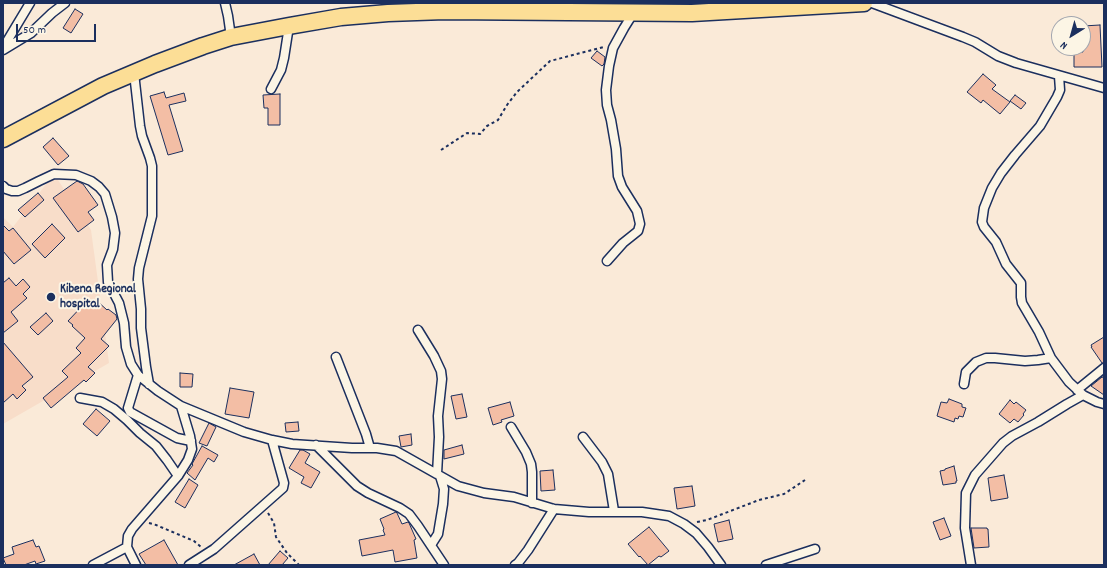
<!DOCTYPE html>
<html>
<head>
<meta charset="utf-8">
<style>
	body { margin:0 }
	#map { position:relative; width:1107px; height:568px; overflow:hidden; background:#faead8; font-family:Dekko,sans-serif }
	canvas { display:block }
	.frame { position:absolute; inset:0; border:4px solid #1b2f5e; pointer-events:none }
	.north { position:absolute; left:1051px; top:16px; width:40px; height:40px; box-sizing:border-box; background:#fcf5e5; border:1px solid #a2a6af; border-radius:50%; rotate:217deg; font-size:11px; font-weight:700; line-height:16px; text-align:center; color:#1b2f5e }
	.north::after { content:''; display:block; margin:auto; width:14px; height:18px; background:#1b2f5e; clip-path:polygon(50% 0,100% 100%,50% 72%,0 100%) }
	.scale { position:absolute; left:16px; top:24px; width:80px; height:18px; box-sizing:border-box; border:2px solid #1b2f5e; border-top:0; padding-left:5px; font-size:12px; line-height:14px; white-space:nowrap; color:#1b2f5e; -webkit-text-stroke:3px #fcf5e5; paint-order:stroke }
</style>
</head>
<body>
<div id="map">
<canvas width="1107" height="568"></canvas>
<div class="frame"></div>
<div class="north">N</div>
<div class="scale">50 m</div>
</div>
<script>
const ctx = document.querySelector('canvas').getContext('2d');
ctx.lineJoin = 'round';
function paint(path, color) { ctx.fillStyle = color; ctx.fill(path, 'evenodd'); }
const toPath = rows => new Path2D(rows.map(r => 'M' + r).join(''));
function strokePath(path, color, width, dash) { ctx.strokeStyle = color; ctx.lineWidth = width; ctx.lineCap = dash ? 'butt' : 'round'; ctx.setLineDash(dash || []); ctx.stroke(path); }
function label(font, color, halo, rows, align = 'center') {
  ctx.font = font + ' Dekko,sans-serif'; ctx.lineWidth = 4; ctx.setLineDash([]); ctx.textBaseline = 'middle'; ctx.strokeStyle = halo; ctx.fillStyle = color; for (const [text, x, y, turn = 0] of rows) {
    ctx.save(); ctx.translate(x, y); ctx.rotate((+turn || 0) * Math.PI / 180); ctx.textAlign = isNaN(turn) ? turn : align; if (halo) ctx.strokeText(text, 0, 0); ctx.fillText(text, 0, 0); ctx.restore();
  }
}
const built = toPath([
	[54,174,91,230,109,363,3,424,3,217,13,227]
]);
const building = toPath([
	[75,9,83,14,71,33,63,28,75,9],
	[1100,25,1102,67,1074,67,1074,52,1083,52,1083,26,1100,25],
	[597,51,605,57,604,64,602,66,591,58,597,51],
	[983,74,996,85,992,89,1010,102,1000,114,983,100,981,103,967,92,983,74],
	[164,92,166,98,184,93,186,101,169,105,183,151,168,155,150,96,164,92],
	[280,94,280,125,268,125,268,108,264,108,263,95,280,94],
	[1015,95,1026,103,1021,109,1010,101,1015,95],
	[53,138,69,156,58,165,43,147,53,138],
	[77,181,83,184,98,205,88,212,94,220,78,232,53,198,77,181],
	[38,193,44,200,25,217,18,210,38,193],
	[52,224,65,238,45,258,32,244,52,224],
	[3,225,9,231,13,228,31,250,14,264,3,251,3,225],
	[9,278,16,286,23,279,30,287,23,294,27,298,11,312,18,321,3,333,3,283,9,278],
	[96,300,107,310,108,309,116,315,117,319,101,339,109,346,88,367,95,373,86,382,84,380,51,408,43,398,68,377,62,371,81,353,76,348,85,338,72,326,73,325,68,321,85,303,89,307,96,300],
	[46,313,53,321,38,335,30,327,46,313],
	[1104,337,1104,363,1102,363,1091,347,1092,347,1091,345,1104,337],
	[3,342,33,377,22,386,26,390,17,399,13,394,3,403,3,342],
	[180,373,193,374,192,387,180,387,180,373],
	[1102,377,1104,378,1104,395,1091,386,1102,377],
	[230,388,254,392,249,418,225,414,230,388],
	[462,394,467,417,456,419,451,396,462,394],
	[949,399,962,404,962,407,966,408,963,417,959,416,958,419,955,418,954,422,937,416,941,402,947,403,949,399],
	[1010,400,1014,404,1016,402,1026,410,1023,414,1024,415,1018,422,1014,419,1010,423,999,414,1010,400],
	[510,402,514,416,501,420,502,422,493,425,488,408,510,402],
	[96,409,110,421,97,436,83,424,96,409],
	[298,422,299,431,286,432,285,423,298,422],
	[209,423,216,427,207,446,199,443,209,423],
	[411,434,412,445,401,447,399,436,411,434],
	[462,445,464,454,444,459,444,450,462,445],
	[202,446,218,455,214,462,208,458,195,480,187,473,193,465,192,464,202,446],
	[300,450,303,450,310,454,305,463,320,472,311,488,301,483,304,477,289,468,300,450],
	[954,466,957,481,956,481,956,483,943,485,940,471,945,470,945,469,954,466],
	[553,470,555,490,541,491,540,471,553,470],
	[1004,475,1008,498,991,501,988,478,1004,475],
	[189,479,198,485,185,508,175,502,189,479],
	[692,486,695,506,677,509,674,488,692,486],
	[396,512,397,513,402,524,408,522,409,523,416,539,414,540,417,558,395,562,393,550,362,556,359,540,385,535,383,530,384,529,380,519,396,512],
	[944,518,951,536,940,540,933,522,944,518],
	[729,520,733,539,718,542,714,524,729,520],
	[649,527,669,551,661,557,659,556,648,565,640,556,639,557,628,544,649,527],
	[971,528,987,528,987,529,988,529,989,547,974,548,971,528],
	[33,540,36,547,39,546,45,561,36,564,35,561,24,565,6,565,3,558,14,554,12,547,33,540],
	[164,540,178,565,146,565,139,554,164,540],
	[280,551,288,558,282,565,268,565,280,551],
	[254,554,260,565,234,565,254,554]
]);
const path = toPath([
	[441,150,467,133,480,134,487,126,498,120,507,105,517,92,550,61,604,47],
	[268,513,274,523,276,537,287,553,299,565],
	[697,522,707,520,759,500,784,494,805,480],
	[149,523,156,525,194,541,201,547]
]);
const street = toPath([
	[225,3,228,16,231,37],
	[872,3,963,37,975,42,998,56,1016,63,1104,88],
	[3,48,30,3],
	[3,50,31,33,52,13,65,3],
	[134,73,140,126,142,136,150,158,152,166,152,216,139,268,138,279,141,309,141,328,146,367,149,384],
	[1059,76,1060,90,1057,97,1040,126,1015,155,1001,173,992,188,984,208,982,222,984,227,996,242,1006,264,1021,283,1021,297,1022,303,1039,332,1051,358,1069,382,1083,395,1097,402,1104,404],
	[271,89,281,70,284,58,289,26],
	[3,186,6,189,12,191,18,191,25,188,39,181,54,174,76,175,91,181,99,187,105,194,112,217,115,233,113,249,107,265,108,282,119,303,124,323,126,347,131,364,138,375,158,391,181,406,244,432,272,440,292,444,352,448,377,448,396,451,458,486,484,493,514,497,554,509,589,512,642,512,669,516,684,524,696,533,708,547,721,565],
	[607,261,623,243,638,231,640,224,637,211,622,187,618,176,616,149,611,120,607,105,606,90,609,66,613,48,624,28,634,12],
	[418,330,434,356,441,371,442,379,438,416,439,437,437,474],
	[336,357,366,434,370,448],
	[138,375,128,408,130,412,177,438,191,441],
	[964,384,966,372,976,362,986,358,995,358,1025,361,1038,360,1051,358],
	[1077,390,1104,368],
	[80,398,102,402,114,409,127,420,140,433,156,446,167,460,178,476],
	[511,427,526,452,531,464,532,472,532,503],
	[583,437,602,462,608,474,614,511],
	[316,445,357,486,368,493,400,508,409,514,418,526,444,565],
	[431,545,438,534,443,504,444,489,440,476],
	[93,565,127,547],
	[136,565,127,547,128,536,132,529,178,476,188,460,192,449,190,436,181,406],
	[189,565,214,549,283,488,284,483,272,440],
	[515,565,518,563,528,550,554,509],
	[766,565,815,549],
	[971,565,965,528,966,493,975,475,1003,443,1012,436,1038,422,1067,404,1083,395]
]);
const highway = toPath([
	[3,139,103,86,155,64,203,46,231,37,289,26,341,17,388,13,445,11,692,13,864,3]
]);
const markers = [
	[51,297,5,"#1b2f5e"]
];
const poiNames = [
	["Kibena Regional",60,290],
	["hospital",60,305]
];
paint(built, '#f8ddc9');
paint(building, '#f3bea5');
strokePath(building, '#1b2f5e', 1);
strokePath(street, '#1b2f5e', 11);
strokePath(highway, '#1b2f5e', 19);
strokePath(path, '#1b2f5e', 2, [3, 3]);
strokePath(street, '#fcf5e5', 8);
strokePath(highway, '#fcde96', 16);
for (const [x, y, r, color] of markers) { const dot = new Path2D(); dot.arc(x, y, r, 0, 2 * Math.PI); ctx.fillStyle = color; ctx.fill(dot); strokePath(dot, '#fcf5e5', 1.5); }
label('bold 13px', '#1b2f5e', '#fcf5e5', poiNames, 'left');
</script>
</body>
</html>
